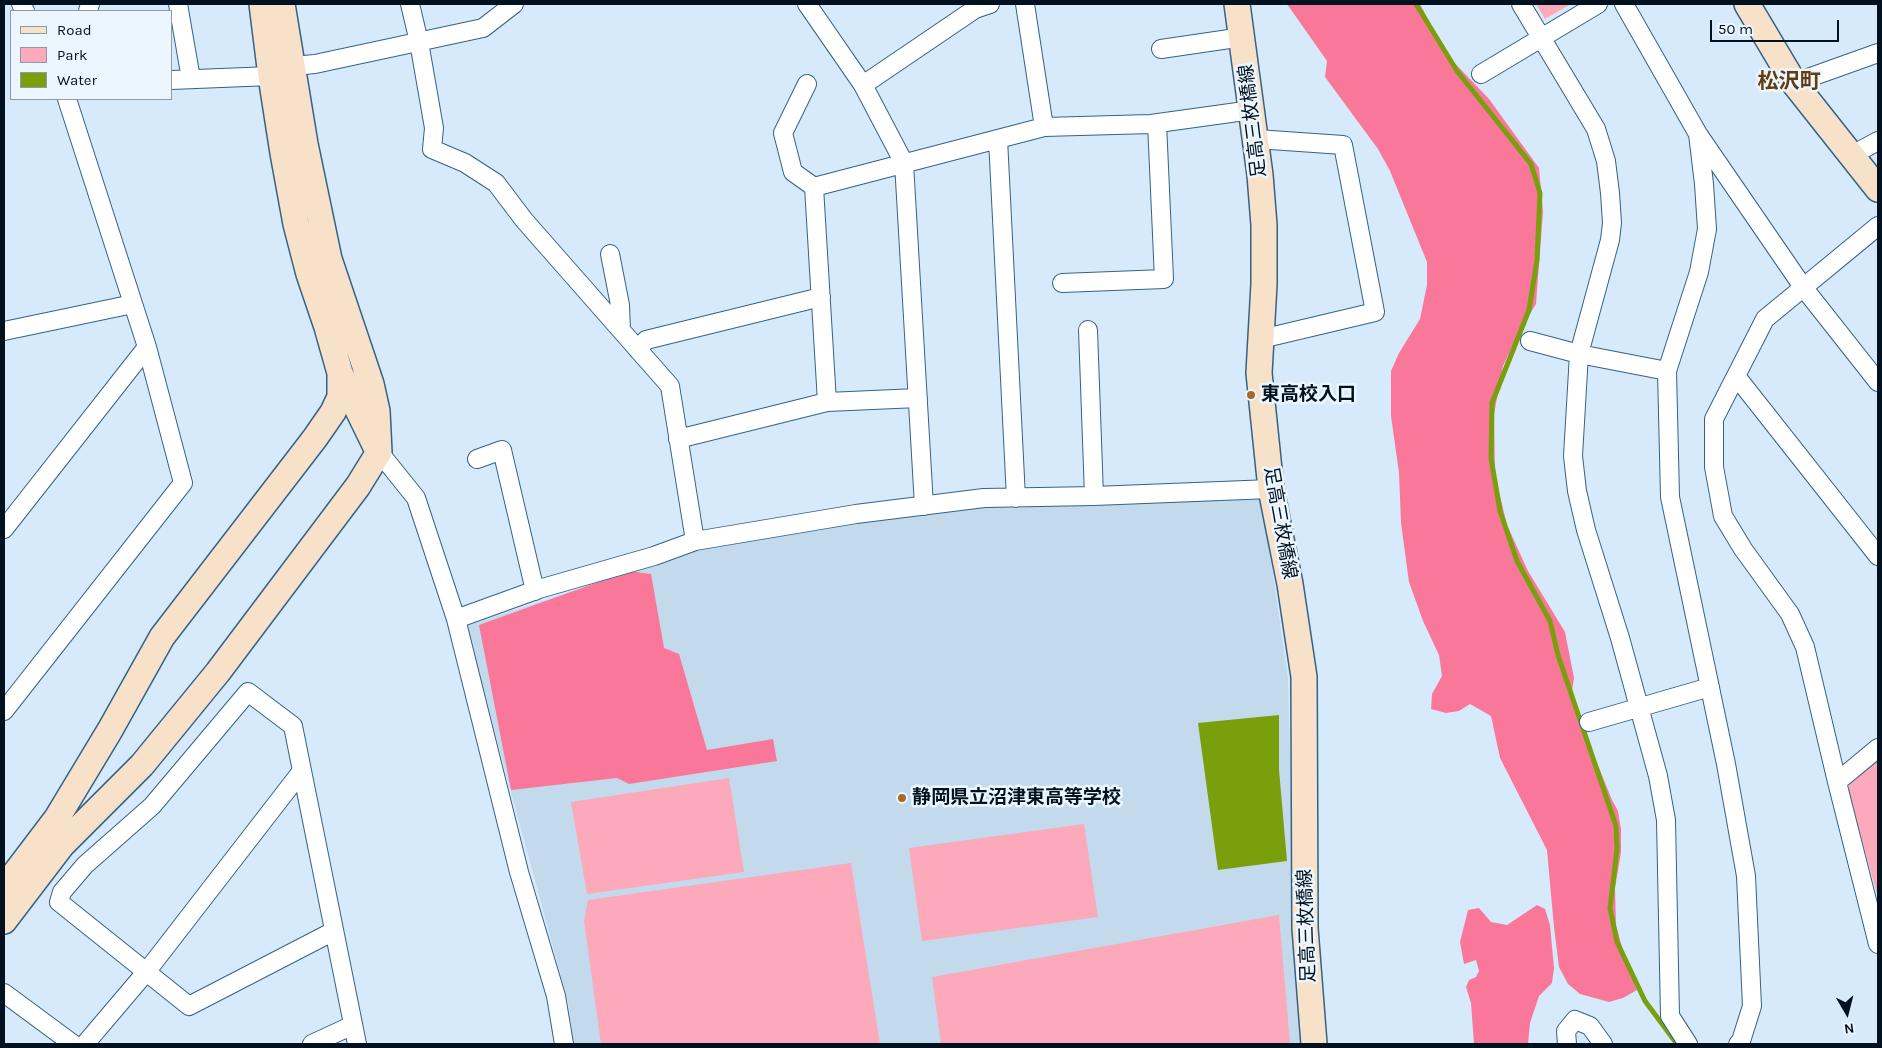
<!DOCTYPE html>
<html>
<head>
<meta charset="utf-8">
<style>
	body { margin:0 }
	#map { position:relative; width:1882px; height:1048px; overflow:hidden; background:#d7eafc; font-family:Karla,sans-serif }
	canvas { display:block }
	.frame { position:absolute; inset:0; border:5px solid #01111f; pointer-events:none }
	.legend { position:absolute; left:10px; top:10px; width:162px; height:90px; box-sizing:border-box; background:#ecf6ff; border:1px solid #8e9aa5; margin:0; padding:6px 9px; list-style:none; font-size:15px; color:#01111f }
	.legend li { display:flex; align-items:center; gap:10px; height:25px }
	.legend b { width:25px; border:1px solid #8e9aa5 }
	.north { position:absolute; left:1822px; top:988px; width:50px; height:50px; -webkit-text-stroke:4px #ecf6ff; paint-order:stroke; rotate:172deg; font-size:14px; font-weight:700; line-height:20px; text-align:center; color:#01111f }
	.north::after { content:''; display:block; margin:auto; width:18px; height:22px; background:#01111f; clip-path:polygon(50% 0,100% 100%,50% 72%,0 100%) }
	.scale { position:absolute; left:1710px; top:20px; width:129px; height:22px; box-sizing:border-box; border:2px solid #01111f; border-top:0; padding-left:6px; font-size:15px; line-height:18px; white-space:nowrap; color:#01111f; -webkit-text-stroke:4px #ecf6ff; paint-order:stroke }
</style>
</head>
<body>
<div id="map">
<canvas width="1882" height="1048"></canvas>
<div class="frame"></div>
<ul class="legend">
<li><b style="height:6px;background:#f7e1c9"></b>Road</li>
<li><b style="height:14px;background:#fca9bc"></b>Park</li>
<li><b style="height:14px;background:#799f0c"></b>Water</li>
</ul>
<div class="north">N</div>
<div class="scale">50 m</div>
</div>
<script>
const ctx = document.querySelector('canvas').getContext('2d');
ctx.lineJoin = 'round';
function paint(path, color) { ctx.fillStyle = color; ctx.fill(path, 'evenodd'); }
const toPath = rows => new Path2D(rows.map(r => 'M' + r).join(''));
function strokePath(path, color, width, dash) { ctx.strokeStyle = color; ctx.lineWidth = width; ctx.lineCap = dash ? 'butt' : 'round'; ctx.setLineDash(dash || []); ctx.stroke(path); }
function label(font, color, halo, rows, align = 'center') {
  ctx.font = font + ' Karla,"Noto Sans JP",sans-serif'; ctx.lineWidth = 5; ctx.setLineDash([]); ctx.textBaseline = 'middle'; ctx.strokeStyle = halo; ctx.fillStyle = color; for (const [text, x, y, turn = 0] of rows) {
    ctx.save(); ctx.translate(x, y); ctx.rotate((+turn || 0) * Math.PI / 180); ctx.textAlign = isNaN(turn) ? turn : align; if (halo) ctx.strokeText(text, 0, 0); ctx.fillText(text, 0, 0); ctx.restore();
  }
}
const built = toPath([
	[1262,498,1288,679,1294,917,1302,1044,574,1044,568,1002,466,626,695,551,863,521,986,506]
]);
const green = toPath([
	[1536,4,1571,4,1545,19],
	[1878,758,1878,898,1848,790,1851,780],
	[729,778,744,872,587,894,571,802],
	[1084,824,1098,917,922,941,909,848],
	[851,863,880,1044,601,1044,584,921,588,900],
	[1279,915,1290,1044,941,1044,932,977]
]);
const forest = toPath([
	[1287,4,1420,4,1446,54,1489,99,1539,168,1543,212,1536,304,1520,330,1503,366,1494,414,1495,475,1507,525,1528,571,1565,632,1574,678,1571,698,1612,800,1618,811,1621,829,1621,852,1615,888,1616,925,1628,969,1637,990,1623,998,1609,1002,1580,994,1568,984,1559,967,1554,927,1547,850,1500,758,1491,716,1470,704,1459,711,1446,713,1431,709,1432,694,1442,676,1439,655,1423,621,1409,582,1401,523,1399,473,1391,416,1391,371,1399,353,1420,319,1427,285,1427,262,1390,171,1378,149,1325,77,1327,61],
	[629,571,651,574,664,648,679,654,707,750,773,739,777,761,629,784,617,778,511,790,479,625],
	[1537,905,1545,909,1550,925,1554,968,1552,983,1539,996,1530,1023,1528,1044,1474,1044,1471,1003,1466,987,1469,980,1476,977,1479,971,1476,960,1464,964,1460,942,1468,910,1479,908,1491,922,1507,925]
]);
const water = toPath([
	[1279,715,1279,770,1287,861,1218,870,1198,723]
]);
const stream = toPath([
	[1416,4,1457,71,1531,164,1540,193,1537,260,1529,310,1492,403,1491,458,1500,511,1517,561,1550,621,1558,655,1616,826,1617,849,1610,908,1617,942,1645,1001,1677,1044]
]);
const street = toPath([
	[21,4,25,11],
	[178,4,191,79],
	[410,4,419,42,434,128,432,149,465,163,496,183,524,220,670,386,695,541],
	[807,4,863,85],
	[1025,4,1044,127],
	[1521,4,1596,129,1606,161,1610,193,1612,223,1610,240,1579,354,1573,456,1577,491,1586,530,1620,638,1658,776,1666,820,1670,1016,1688,1044],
	[1624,4,1698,134,1803,287,1878,382],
	[88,11,90,4],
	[1161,49,1243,37],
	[293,66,315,64,483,28,514,4],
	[1481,74,1598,4],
	[171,80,271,76],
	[1794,83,1878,53],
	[807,84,783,133,793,172,814,187],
	[1698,134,1704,184,1707,229,1699,272,1667,371,1670,497,1726,764,1746,876,1752,1006,1741,1041,1738,1044],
	[998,139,1016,498],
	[1256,139,1343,145,1375,312,1261,339],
	[1852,155,1878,141],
	[1878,226,1765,319,1714,419,1714,467,1723,516,1743,549,1790,614,1805,647,1837,782,1878,944],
	[610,254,620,305,621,330],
	[1062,283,1164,279,1157,123],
	[1088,330,1094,496],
	[4,331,133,304],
	[1530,341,1579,354,1667,371],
	[638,350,646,340,821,297],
	[1736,376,1878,556],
	[827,402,814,187,1044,127,1151,124,1252,110],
	[678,439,827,402,918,398],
	[379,452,416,498,456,619,519,872,556,996,564,1044],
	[477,459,502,450,535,591],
	[924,506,904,163,863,85,975,9,990,4],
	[4,529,147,347],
	[456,619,539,589,654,556,695,541,856,514,984,498,1094,496,1271,489],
	[4,711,183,483,147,347,67,99],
	[1589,722,1710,687],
	[1837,782,1878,748],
	[334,931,189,1006,59,902,62,892,85,865,152,806,248,692,293,726,357,1044],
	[4,993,73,1044],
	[85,1044,147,971,301,772],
	[312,1044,353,1025],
	[1567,1044,1566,1031,1575,1020,1590,1026,1603,1044]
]);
const secondary = toPath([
	[1237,4,1260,175,1264,225,1264,284,1259,373,1271,489,1290,584,1304,677,1305,928,1314,1044],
	[1747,4,1794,83,1878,189],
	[341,375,375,445],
	[4,888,57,818,110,730,162,637,315,438,333,412,340,397,340,373,327,327,309,274,296,224,283,153,271,76,262,4],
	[4,921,62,845,142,765,218,672,358,486,379,452,377,411,371,384,329,259,305,144,282,4]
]);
const markers = [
	[1251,395,5,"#a46a29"],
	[902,798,5,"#a46a29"]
];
const streetNames = [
	["足高三枚橋線",1253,121,-97],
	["足高三枚橋線",1280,523,80],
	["足高三枚橋線",1307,926,-92]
];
const poiNames = [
	["東高校入口",1261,395],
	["静岡県立沼津東高等学校",912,798]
];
const quarterNames = [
	["松沢町",1789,82]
];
paint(built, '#c3d9ec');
paint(green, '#fca9bc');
paint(forest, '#f9789a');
paint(water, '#799f0c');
strokePath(stream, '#799f0c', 5);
strokePath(street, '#346287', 20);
strokePath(secondary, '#346287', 28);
strokePath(street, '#fff', 18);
strokePath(secondary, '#f7e1c9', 25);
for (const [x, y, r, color] of markers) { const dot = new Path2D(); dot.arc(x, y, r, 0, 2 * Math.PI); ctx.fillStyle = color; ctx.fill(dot); strokePath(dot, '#ecf6ff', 2); }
label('19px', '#01111f', '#ecf6ff', streetNames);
label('bold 19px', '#01111f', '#ecf6ff', poiNames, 'left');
label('bold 21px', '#633c0d', '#ecf6ff', quarterNames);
</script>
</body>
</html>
